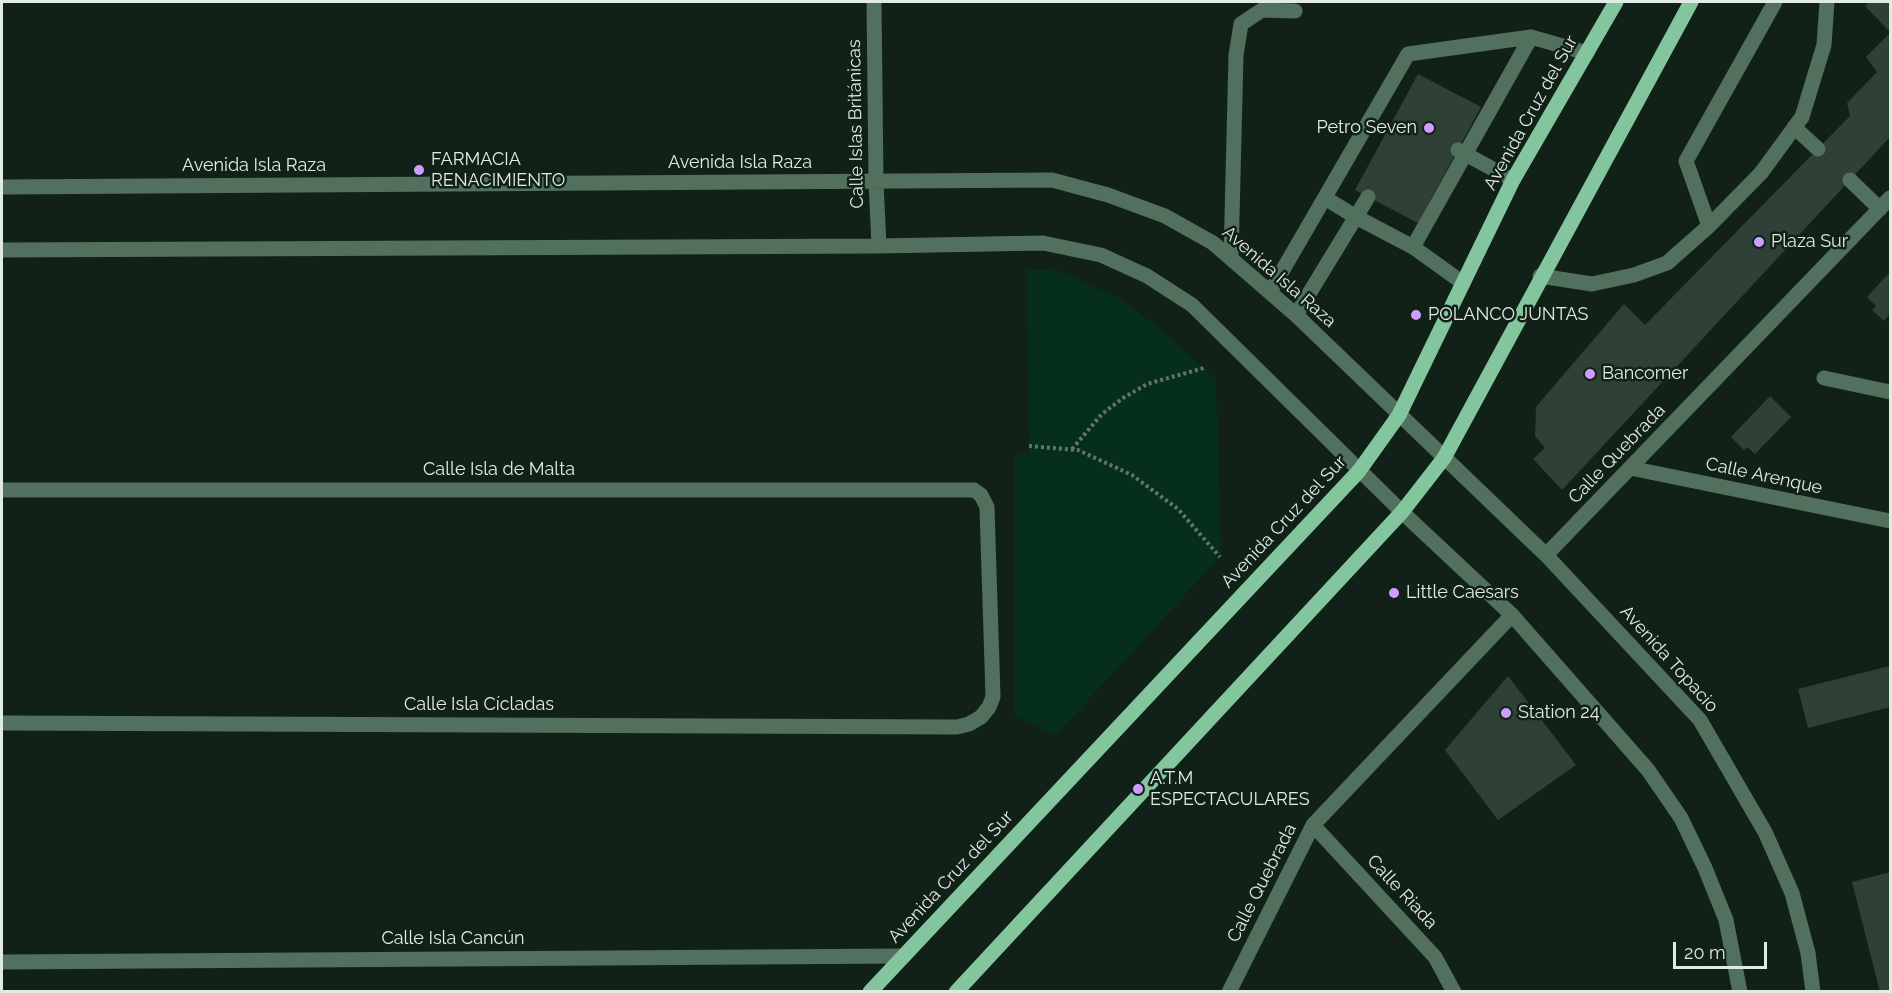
<!DOCTYPE html>
<html>
<head>
<meta charset="utf-8">
<style>
	body { margin:0 }
	#map { position:relative; width:1892px; height:993px; overflow:hidden; background:#112117; font-family:Raleway,sans-serif }
	canvas { display:block }
	.frame { position:absolute; inset:0; border:3px solid #e0ebe3; pointer-events:none }
	.scale { position:absolute; left:1673px; top:942px; width:94px; height:27px; box-sizing:border-box; border:3px solid #e0ebe3; border-top:0; padding-left:8px; font-size:18px; line-height:21px; white-space:nowrap; color:#e0ebe3; -webkit-text-stroke:4px #112117; paint-order:stroke }
</style>
</head>
<body>
<div id="map">
<canvas width="1892" height="993"></canvas>
<div class="frame"></div>
<div class="scale">20 m</div>
</div>
<script>
const ctx = document.querySelector('canvas').getContext('2d');
ctx.lineJoin = 'round';
function paint(path, color) { ctx.fillStyle = color; ctx.fill(path, 'evenodd'); }
const toPath = rows => new Path2D(rows.map(r => 'M' + r).join(''));
function strokePath(path, color, width, dash) { ctx.strokeStyle = color; ctx.lineWidth = width; ctx.lineCap = dash ? 'butt' : 'round'; ctx.setLineDash(dash || []); ctx.stroke(path); }
function label(font, color, halo, rows, align = 'center') {
  ctx.font = font + ' Raleway,sans-serif'; ctx.lineWidth = 5; ctx.setLineDash([]); ctx.textBaseline = 'middle'; ctx.strokeStyle = halo; ctx.fillStyle = color; for (const [text, x, y, turn = 0] of rows) {
    ctx.save(); ctx.translate(x, y); ctx.rotate((+turn || 0) * Math.PI / 180); ctx.textAlign = isNaN(turn) ? turn : align; if (halo) ctx.strokeText(text, 0, 0); ctx.fillText(text, 0, 0); ctx.restore();
  }
}
const green = toPath([
	[1027,269,1060,271,1118,297,1157,326,1216,379,1221,556,1056,735,1015,716,1015,454,1029,452]
]);
const building = toPath([
	[1869,2,1890,2,1890,32,1865,6],
	[1890,33,1890,137,1562,490,1533,459,1545,448,1535,436,1536,407,1624,304,1645,325,1850,116,1847,103,1877,72,1866,57],
	[1418,74,1481,107,1418,223,1355,190],
	[1890,272,1890,314,1884,321,1872,310,1876,306,1867,297],
	[1770,396,1791,417,1755,454,1747,447,1744,450,1731,437],
	[1890,666,1890,707,1808,728,1798,689],
	[1508,676,1576,765,1498,820,1445,750],
	[1890,872,1890,992,1880,992,1852,882]
]);
const minorTunnel = toPath([
	[1818,149,1850,180],
	[1368,197,1415,124,1458,149]
]);
const path = toPath([
	[1029,446,1078,450,1132,475,1178,509,1220,557],
	[1072,449,1102,414,1123,398,1147,384,1204,368]
]);
const minor = toPath([
	[874,2,876,182,879,246],
	[1794,127,1818,149],
	[1458,150,1513,180],
	[1850,180,1880,209],
	[2,187,1052,180,1108,195,1165,216,1213,243,1296,315,1546,555,1700,720,1765,832,1792,893,1808,953,1813,992],
	[1325,198,1356,217,1413,247,1463,283],
	[1709,226,1686,161,1775,2],
	[1413,247,1531,37],
	[2,250,879,246,1043,243,1101,255,1147,276,1192,305,1402,512,1512,615,1648,770,1681,818,1705,868,1726,920,1740,992],
	[1231,258,1236,55,1241,24,1262,10,1295,11],
	[1540,276,1592,284,1634,275,1667,263,1709,226,1761,173,1802,117,1824,45,1827,2],
	[1270,292,1408,54,1531,37,1587,53],
	[1296,315,1368,197],
	[1824,378,1890,392],
	[1630,468,1890,521],
	[2,490,974,490,981,495,987,507,993,697,989,707,981,717,969,724,957,727,2,723],
	[1546,555,1890,198],
	[1313,825,1435,957,1454,992],
	[2,962,904,956],
	[1229,992,1313,825,1512,615]
]);
const major = toPath([
	[870,992,1359,471,1399,415,1513,180,1616,2],
	[956,992,1402,512,1444,458,1691,2]
]);
const markers = [
	[1429,128,6,"#cf9dff"],
	[419,170,6,"#cf9dff"],
	[1759,242,6,"#cf9dff"],
	[1416,315,6,"#cf9dff"],
	[1590,374,6,"#cf9dff"],
	[1394,593,6,"#cf9dff"],
	[1506,713,6,"#cf9dff"],
	[1138,789,6,"#cf9dff"]
];
const streetNames = [
	["Avenida Cruz del Sur",1531,113,-61],
	["Calle Islas Británicas",856,124,-91],
	["Avenida Isla Raza",740,163],
	["Avenida Isla Raza",254,166],
	["Avenida Isla Raza",1279,277,41],
	["Calle Quebrada",1617,454,-46],
	["Calle Isla de Malta",499,470],
	["Calle Arenque",1764,476,12],
	["Avenida Cruz del Sur",1284,522,-47],
	["Avenida Topacio",1669,659,48],
	["Calle Isla Cícladas",479,705],
	["Avenida Cruz del Sur",951,877,-47],
	["Calle Quebrada",1262,883,-63],
	["Calle Riada",1402,892,47],
	["Calle Isla Cancún",453,939]
];
const poiNames = [
	["Petro Seven",1417,128,"right"],
	["FARMACIA",431,160],
	["RENACIMIENTO",431,181],
	["Plaza Sur",1771,242],
	["POLANCO JUNTAS",1428,315],
	["Bancomer",1602,374],
	["Little Caesars",1406,593],
	["Station 24",1518,713],
	["A.T.M",1150,779],
	["ESPECTACULARES",1150,800]
];
paint(green, '#062f1b');
paint(building, '#2f4136');
strokePath(minorTunnel, '#303f36', 15, [15, 8]);
strokePath(path, '#657369', 4, [3, 3]);
strokePath(minor, '#51705d', 15);
strokePath(major, '#83c69d', 15);
for (const [x, y, r, color] of markers) { const dot = new Path2D(); dot.arc(x, y, r, 0, 2 * Math.PI); ctx.fillStyle = color; ctx.fill(dot); strokePath(dot, '#112117', 2); }
label('18px', '#e0ebe3', '#112117', streetNames);
label('18px', '#e0ebe3', '#112117', poiNames, 'left');
</script>
</body>
</html>
